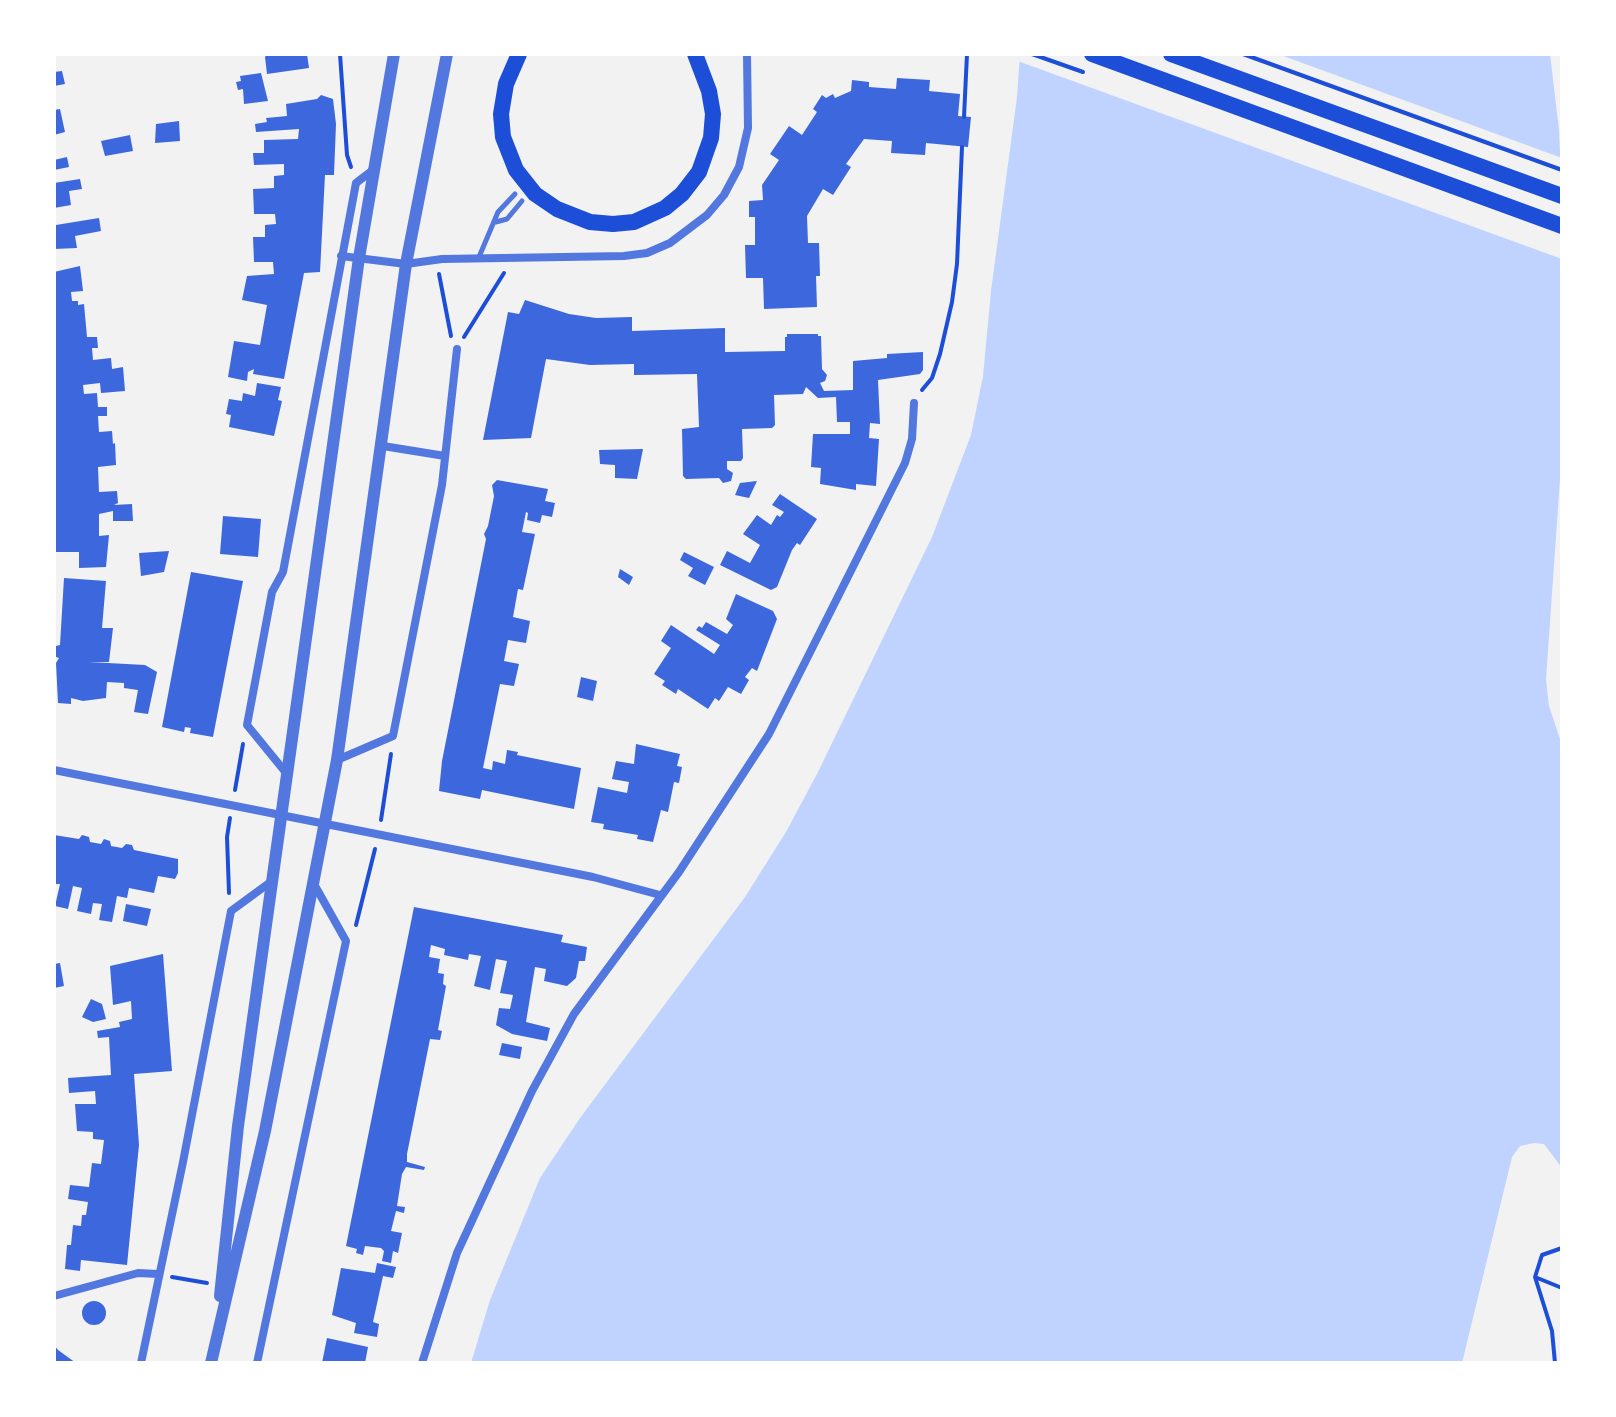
<!DOCTYPE html>
<html>
<head>
<meta charset="utf-8">
<style>
	body { margin:0 }
	#map { position:relative; width:1616px; height:1417px; overflow:hidden; background:#f2f2f2; font-family:Lato,sans-serif }
	canvas { display:block }
	.frame { position:absolute; inset:0; border:56px solid #fff; pointer-events:none }
</style>
</head>
<body>
<div id="map">
<canvas width="1616" height="1417"></canvas>
<div class="frame"></div>
</div>
<script>
const ctx = document.querySelector('canvas').getContext('2d');
ctx.lineJoin = 'round';
function paint(path, color) { ctx.fillStyle = color; ctx.fill(path, 'evenodd'); }
const toPath = rows => new Path2D(rows.map(r => 'M' + r).join(''));
function strokePath(path, color, width, dash) { ctx.strokeStyle = color; ctx.lineWidth = width; ctx.lineCap = dash ? 'butt' : 'round'; ctx.setLineDash(dash || []); ctx.stroke(path); }
const water = toPath([
	[1020,54,1550,54,1559,130,1562,196,1562,451,1546,679,1549,706,1562,745,1562,1168,1544,1144,1534,1143,1520,1146,1512,1157,1462,1363,471,1363,490,1300,540,1178,580,1118,745,897,786,832,818,772,932,537,971,435,983,376,991,291,1017,97]
]);
const pier = toPath([
	[1016,54,1278,54,1562,158,1562,259,1015,60]
]);
const building = toPath([
	[267,54,307,54,309,68,267,74,265,57],
	[62,71,65,84,54,86,54,72],
	[261,73,268,101,244,104,243,89,238,90,236,82,241,81,240,76],
	[897,78,930,80,929,91,960,94,958,116,971,117,968,147,926,143,925,155,891,153,892,141,864,139,846,164,851,167,833,195,823,189,807,216,808,243,819,243,820,276,816,276,817,307,764,309,763,278,746,278,745,245,755,245,755,217,749,217,749,201,763,200,762,185,779,160,770,154,789,126,802,135,817,112,813,109,822,95,826,98,833,94,835,98,851,91,852,80,869,82,869,87,896,89],
	[321,95,333,99,336,124,334,175,325,175,320,272,304,273,284,379,253,374,254,369,248,372,247,381,228,377,234,341,260,345,267,305,242,300,247,276,274,274,273,262,254,262,253,237,265,237,265,225,276,224,275,214,254,214,253,189,274,188,274,176,284,175,284,164,254,165,253,153,264,153,264,140,298,139,299,129,256,132,255,124,267,122,266,118,287,116,286,104,317,99],
	[60,109,65,132,54,135,54,110],
	[179,121,180,141,155,143,156,124],
	[130,135,133,151,105,156,101,141],
	[67,157,69,167,54,170,54,160],
	[80,179,82,189,69,191,71,205,54,208,54,183],
	[99,218,101,231,75,236,77,248,54,249,56,225],
	[80,266,83,291,71,292,72,301,78,301,78,305,84,304,87,337,97,337,98,348,92,348,93,360,111,358,112,369,123,367,125,391,101,393,100,383,83,385,84,394,97,393,98,407,107,407,107,416,98,416,99,432,112,431,113,444,115,443,116,465,98,467,99,492,117,491,118,503,114,505,132,504,133,521,113,521,113,511,99,514,99,536,109,535,106,567,79,568,79,552,54,552,54,272],
	[525,300,569,314,596,318,632,317,632,331,725,328,725,352,785,351,785,337,787,337,787,334,818,334,818,336,821,336,822,369,827,375,825,381,820,383,824,391,853,390,853,361,887,358,887,354,923,352,923,370,920,374,878,380,880,424,870,423,869,438,879,439,876,486,856,484,856,490,820,484,821,468,811,467,813,434,850,434,850,422,837,422,836,397,818,398,806,387,803,394,774,395,775,425,772,428,742,429,743,458,741,461,727,461,727,469,733,473,731,481,723,483,719,478,686,479,683,476,682,429,699,427,697,374,634,375,634,364,590,365,546,359,531,438,483,440,508,312,519,314],
	[257,383,281,387,278,400,282,401,274,436,229,427,231,415,226,414,229,399,242,401,243,393,255,396],
	[643,449,637,479,615,478,615,465,600,464,599,450],
	[497,480,548,489,545,501,555,503,552,517,542,515,540,523,527,520,528,513,526,512,522,532,535,534,523,590,518,589,513,617,530,621,526,643,508,640,504,661,519,664,514,686,500,684,483,768,492,770,493,761,505,764,507,750,518,752,517,755,581,768,574,809,482,790,480,799,439,791,442,761,486,539,484,534,488,526,494,496,492,485],
	[757,481,749,498,735,495,740,483],
	[780,494,817,519,800,545,797,543,792,550,777,587,771,590,720,565,727,551,750,563,760,545,743,534,757,515,771,525,777,515,780,517,784,512,772,505],
	[223,516,261,519,258,557,220,554],
	[169,551,164,572,141,576,139,553],
	[684,552,714,567,705,585,688,576,693,568,680,560],
	[620,569,633,577,629,585,618,577],
	[191,572,243,581,213,737,190,733,191,728,185,727,184,732,162,727],
	[64,578,106,581,102,628,113,628,109,662,89,662,145,665,157,672,148,714,134,712,138,690,124,688,124,683,107,682,106,698,83,701,71,698,71,704,58,703,56,663,59,658,56,657,56,646,60,645],
	[736,594,773,611,777,619,757,671,752,668,745,677,749,680,741,694,728,687,719,701,715,698,708,709,678,689,676,694,662,685,665,681,654,674,671,648,661,641,671,625,714,654,720,645,696,630,699,626,702,628,706,622,727,634,733,625,726,619],
	[581,677,597,681,593,701,577,697],
	[636,744,680,754,677,766,682,767,679,783,674,782,668,812,661,810,653,842,637,839,638,835,603,829,604,824,591,822,598,787,627,793,629,782,612,779,616,761,634,764],
	[54,835,79,839,82,835,89,837,90,842,101,844,104,839,110,841,111,846,122,848,126,844,132,845,134,850,178,859,178,873,175,879,158,876,154,893,129,888,127,898,117,896,112,922,99,920,102,904,93,903,91,914,77,911,82,888,73,886,68,909,55,906,60,884,54,884],
	[126,904,151,909,147,926,123,921],
	[414,907,563,935,561,942,587,947,585,961,579,961,576,978,567,986,544,981,546,969,535,967,526,1022,550,1028,547,1041,512,1034,496,1025,499,1008,510,1009,513,995,500,993,507,961,496,959,490,990,474,986,481,956,469,954,468,960,444,955,445,949,431,945,429,957,440,959,438,973,444,974,443,984,446,986,438,1030,442,1031,440,1040,430,1039,407,1154,407,1162,425,1167,424,1170,406,1167,402,1174,397,1206,405,1207,404,1213,396,1211,391,1231,402,1233,398,1253,393,1251,391,1263,382,1261,384,1251,381,1248,365,1246,363,1255,356,1253,357,1249,346,1246],
	[163,954,172,1071,134,1074,139,1145,127,1265,81,1260,80,1271,65,1269,67,1245,71,1245,73,1225,81,1226,82,1215,86,1215,88,1202,68,1199,70,1185,89,1187,92,1163,101,1164,104,1140,93,1139,93,1132,77,1131,75,1104,96,1104,95,1091,69,1093,68,1078,111,1075,109,1037,98,1038,97,1031,120,1027,119,1022,132,1019,131,1001,113,1005,110,966],
	[60,963,64,986,54,988,54,964],
	[91,999,102,1004,106,1019,93,1022,82,1017],
	[502,1043,522,1047,520,1059,499,1055],
	[377,1263,396,1267,393,1278,383,1276,373,1322,379,1324,377,1337,354,1333,356,1323,332,1315,341,1268,375,1273],
	'82 1313a12 12 0 1 1 24 0a12 12 0 1 1-24 0Z',
	[327,1338,368,1347,365,1363,322,1363],
	[54,1345,58,1350,76,1363,54,1363]
]);
const path = toPath([
	[340,54,347,155,351,167],
	[1032,54,1083,72],
	[1243,54,1562,170],
	[964,117,967,54],
	[439,274,451,336],
	[464,337,504,273],
	[922,390,932,378,940,354,952,302,957,264,962,147],
	[235,790,243,744],
	[381,820,391,754],
	[229,893,227,837,230,818],
	[356,925,375,849],
	[172,1277,207,1283],
	[1535,1277,1562,1288],
	[1555,1363,1552,1331,1535,1277,1542,1255,1562,1248]
]);
const service = toPath([
	[496,222,507,219,522,201],
	[479,257,498,212,515,194]
]);
const minor = toPath([
	[341,256,406,264,442,259,624,256,647,253,670,243,707,215,724,195,739,167,748,128,747,54],
	[383,446,445,456],
	[337,760,393,736,442,485,457,349],
	[54,770,593,877,660,895],
	[287,774,247,725,272,592,283,572,356,183,373,170],
	[54,1296,138,1273,158,1274],
	[141,1363,183,1162,231,911,272,881],
	[257,1363,346,941,314,884],
	[422,1363,457,1253,532,1091,574,1014,679,872,769,734,905,463,912,439,914,403]
]);
const tertiary = toPath([
	[220,1296,238,1126,359,258,394,54],
	[211,1363,265,1131,337,760,406,264,447,54]
]);
const primary = toPath([
	[519,54,506,84,501,114,503,137,516,170,535,194,557,209,590,222,613,224,634,222,665,208,682,194,699,172,711,138,713,114,709,91,695,54],
	[1092,54,1562,226],
	[1171,54,1562,196]
]);
paint(water, '#bfd3fe');
paint(pier, '#f2f2f2');
paint(building, '#3d67dc');
strokePath(path, '#1d4ed8', 4);
strokePath(service, '#5277de', 5);
strokePath(minor, '#5277de', 8);
strokePath(tertiary, '#5277de', 12);
strokePath(primary, '#1d4ed8', 16);
</script>
</body>
</html>
